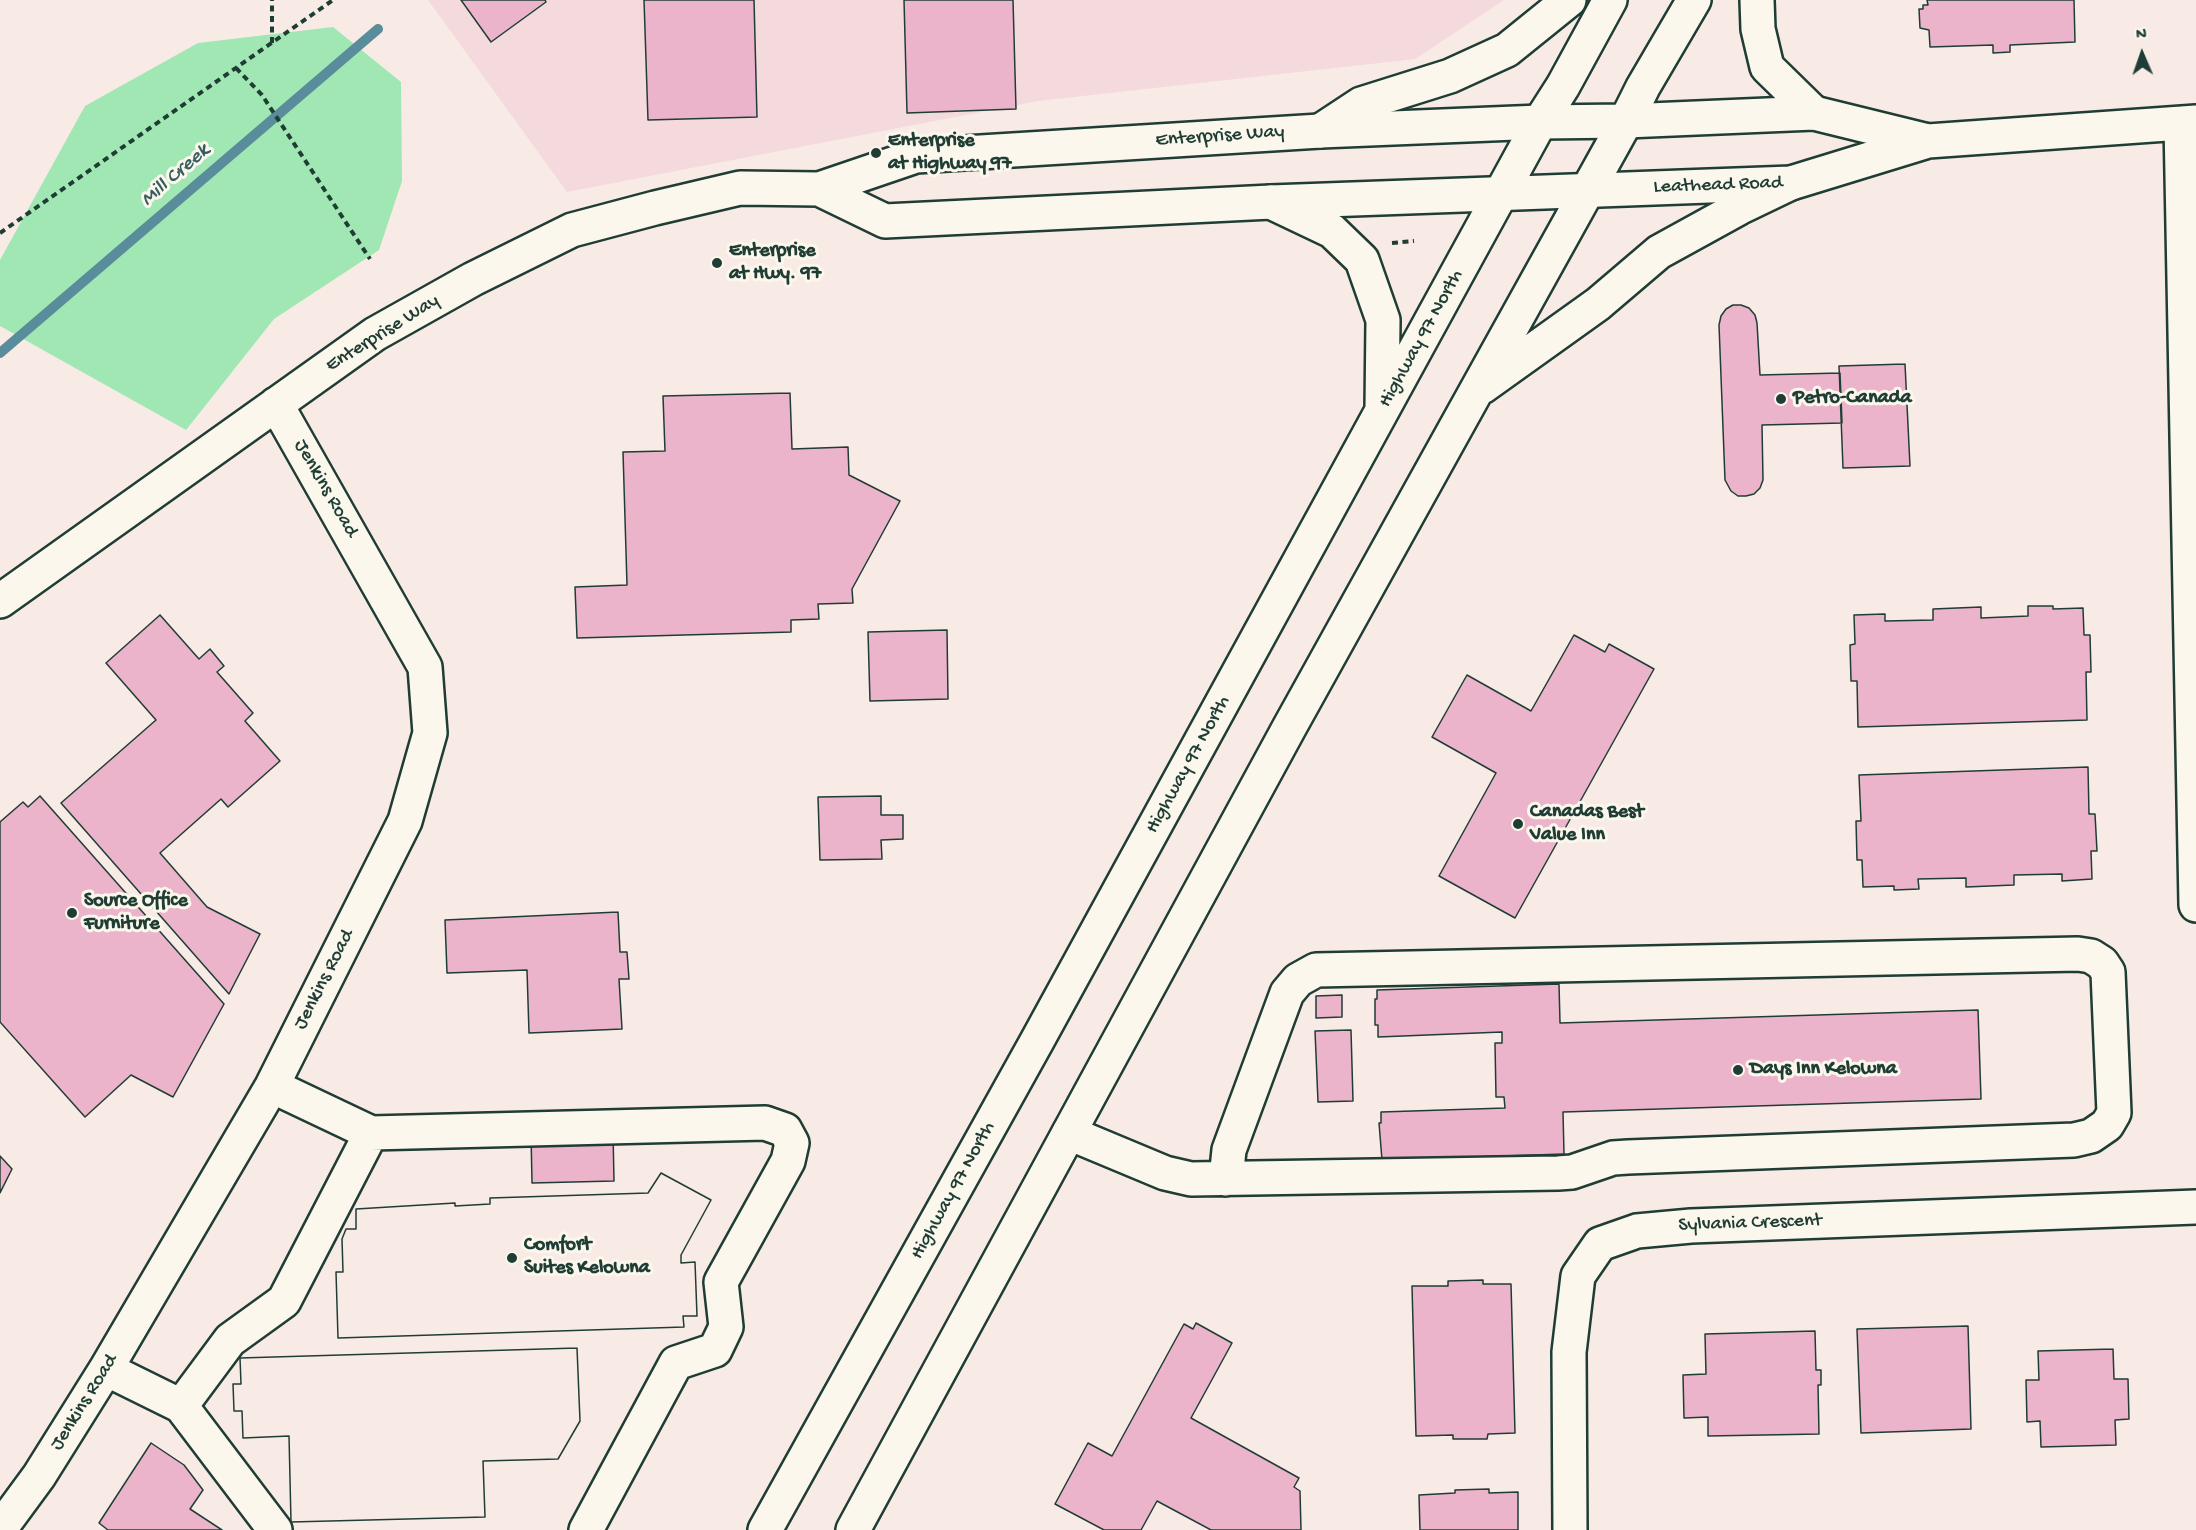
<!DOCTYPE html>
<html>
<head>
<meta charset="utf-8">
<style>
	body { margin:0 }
	#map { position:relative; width:2196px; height:1530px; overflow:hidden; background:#f8eae5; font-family:"Gochi Hand",sans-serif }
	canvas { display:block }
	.north { position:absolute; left:2112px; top:24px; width:60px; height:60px; -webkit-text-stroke:4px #fbf7ec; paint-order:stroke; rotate:358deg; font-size:16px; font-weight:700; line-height:24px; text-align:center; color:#1f3d34 }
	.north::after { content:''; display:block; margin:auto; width:21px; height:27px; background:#1f3d34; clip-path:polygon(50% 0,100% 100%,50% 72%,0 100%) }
</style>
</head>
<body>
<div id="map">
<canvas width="2196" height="1530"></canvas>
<div class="north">N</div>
</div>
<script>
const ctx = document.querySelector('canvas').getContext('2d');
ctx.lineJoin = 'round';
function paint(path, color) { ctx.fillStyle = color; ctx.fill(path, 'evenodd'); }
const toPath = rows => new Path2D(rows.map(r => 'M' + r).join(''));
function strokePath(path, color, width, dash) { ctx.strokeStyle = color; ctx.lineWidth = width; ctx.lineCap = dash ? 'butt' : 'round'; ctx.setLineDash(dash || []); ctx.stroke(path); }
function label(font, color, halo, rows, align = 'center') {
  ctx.font = font + ' "Gochi Hand",sans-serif'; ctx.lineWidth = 6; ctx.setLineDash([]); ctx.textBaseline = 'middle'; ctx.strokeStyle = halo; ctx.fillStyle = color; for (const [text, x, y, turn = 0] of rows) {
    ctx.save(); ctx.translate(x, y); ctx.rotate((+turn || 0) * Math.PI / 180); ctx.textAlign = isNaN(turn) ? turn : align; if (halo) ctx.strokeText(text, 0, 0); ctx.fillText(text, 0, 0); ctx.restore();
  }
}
const built = toPath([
	[428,0,1504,0,1415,59,1038,101,567,192]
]);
const green = toPath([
	[333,27,401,82,402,181,379,250,274,319,186,430,0,326,0,260,85,106,198,43]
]);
const stream = toPath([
	[0,353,378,29]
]);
const building = toPath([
	[461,0,545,0,546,2,491,42,461,0],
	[644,0,754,0,757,117,648,120,644,0],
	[904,0,1013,0,1016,109,907,113,904,0],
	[1927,0,2074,0,2075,42,2010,45,2010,52,1993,53,1993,45,1930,47,1929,30,1920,28,1919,9,1923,9,1923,5,1928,5,1927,0],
	[1733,305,1741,305,1749,308,1755,315,1757,323,1760,375,1840,373,1842,423,1762,425,1763,480,1760,488,1754,494,1746,496,1738,496,1731,491,1725,480,1719,325,1721,316,1726,309,1733,305],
	[1905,364,1910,466,1843,468,1839,366,1905,364],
	[790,393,792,449,848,447,849,475,900,501,852,589,853,603,818,604,819,619,791,620,791,632,577,638,575,587,627,585,623,452,665,451,663,396,790,393],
	[2028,606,2053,606,2053,609,2083,608,2084,635,2090,635,2091,672,2086,672,2087,720,1858,727,1857,681,1851,681,1850,645,1855,644,1854,615,1885,614,1885,621,1933,620,1933,609,1981,607,1981,618,2028,616,2028,606],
	[160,615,199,659,210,649,224,666,217,672,253,713,245,721,280,761,228,807,221,799,160,853,207,907,260,934,229,994,61,803,156,720,106,663,160,615],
	[947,630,948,699,870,701,868,632,947,630],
	[1574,635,1605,652,1609,644,1654,669,1515,918,1439,876,1496,773,1432,737,1467,675,1531,711,1574,635],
	[2088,767,2089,814,2095,814,2097,851,2091,851,2092,879,2062,881,2062,874,2014,875,2014,885,1966,887,1966,878,1918,879,1919,889,1894,890,1894,886,1863,887,1862,860,1857,860,1856,821,1861,821,1859,775,2088,767],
	[40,796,224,1004,173,1097,131,1075,85,1117,0,1022,0,822,23,802,28,807,40,796],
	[881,796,881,815,903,815,903,839,881,840,882,859,820,860,818,797,881,796],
	[618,912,620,952,627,952,629,979,619,979,622,1029,529,1033,527,970,447,973,445,920,618,912],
	[1559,984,1560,1023,1978,1010,1981,1099,1563,1112,1564,1154,1382,1160,1379,1123,1381,1123,1381,1112,1505,1108,1504,1097,1496,1097,1495,1043,1502,1043,1502,1032,1378,1037,1378,1025,1375,1025,1375,999,1377,999,1377,990,1559,984],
	[1342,995,1342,1017,1316,1018,1316,996,1342,995],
	[1351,1030,1353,1101,1318,1102,1315,1031,1351,1030],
	[613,1132,614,1181,532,1183,531,1134,613,1132],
	[0,1156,12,1169,0,1193,0,1156],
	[661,1173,711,1200,681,1255,681,1263,695,1262,697,1316,683,1316,684,1327,338,1338,336,1272,343,1272,342,1239,346,1229,356,1229,356,1209,455,1203,455,1206,490,1204,490,1198,648,1193,661,1173],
	[661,1173,711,1200,681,1255,681,1263,695,1262,697,1316,683,1316,684,1327,338,1338,336,1272,343,1272,342,1239,346,1229,356,1229,356,1209,455,1203,455,1206,490,1204,490,1198,648,1193,661,1173],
	[1483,1280,1483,1284,1511,1284,1515,1433,1488,1434,1487,1439,1453,1439,1453,1435,1416,1436,1412,1286,1448,1286,1448,1281,1483,1280],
	[1196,1323,1232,1343,1191,1418,1299,1478,1294,1487,1300,1491,1301,1530,1211,1530,1157,1501,1141,1530,1104,1530,1055,1504,1088,1443,1112,1456,1184,1324,1193,1329,1196,1323],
	[1968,1326,1971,1429,1861,1433,1857,1329,1968,1326],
	[1815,1331,1816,1370,1821,1370,1821,1385,1818,1385,1819,1434,1708,1436,1708,1417,1684,1418,1683,1375,1706,1374,1705,1334,1815,1331],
	[577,1348,580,1421,558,1459,483,1461,485,1517,291,1522,289,1436,243,1438,242,1411,234,1411,233,1384,241,1384,240,1358,577,1348],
	[577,1348,580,1421,558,1459,483,1461,485,1517,291,1522,289,1436,243,1438,242,1411,234,1411,233,1384,241,1384,240,1358,577,1348],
	[2113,1349,2114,1379,2128,1379,2129,1419,2115,1420,2116,1445,2041,1447,2040,1421,2027,1422,2026,1380,2039,1380,2038,1351,2113,1349],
	[151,1443,184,1465,203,1490,190,1509,222,1530,108,1530,99,1523,151,1443],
	[1489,1489,1489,1493,1518,1492,1518,1530,1420,1530,1419,1495,1455,1493,1455,1490,1489,1489]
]);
const path = toPath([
	[272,43,272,0],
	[236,68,262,95,370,259],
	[0,233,333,0],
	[1392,243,1414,241]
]);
const minor = toPath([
	[2181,123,2196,905],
	[819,189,885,221,1271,202,1791,183,1928,141,2196,122],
	[0,601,375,334,473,279,572,230,655,208,740,188,819,189,916,156,1320,131,1540,122,1626,121,1814,113,1928,141],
	[272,1086,371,1133,765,1123,785,1130,792,1143,788,1161,721,1282,726,1327,715,1350,676,1363,586,1530],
	[1069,1133,1165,1173,1191,1179,1558,1173,1572,1172,1613,1158,1628,1157,2074,1140,2091,1136,2107,1125,2114,1113,2108,972,2102,963,2091,956,2078,954,1316,970,1298,980,1287,993,1229,1150,1226,1179],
	[106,1369,181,1406,275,1530],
	[181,1406,230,1340,284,1301,371,1133],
	[0,1529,39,1476,106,1369,272,1086,405,821,430,733,425,667,276,404],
	[1570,1530,1569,1352,1578,1276,1600,1244,1637,1231,1691,1226,2196,1207]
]);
const highway = toPath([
	[1757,0,1758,29,1767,67,1814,113],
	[1320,131,1361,104,1450,76,1507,50,1569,0],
	[1271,202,1332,231,1362,260,1383,320,1382,409],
	[1482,387,1598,304,1659,252,1739,208,1791,183],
	[765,1530,1037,1041,1540,122,1563,86,1610,0],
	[853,1530,1289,728,1626,121,1643,87,1694,0]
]);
const markers = [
	[876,153,6,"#1f3d34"],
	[717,263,6,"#1f3d34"],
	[1781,399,6,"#1f3d34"],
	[1518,824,6,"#1f3d34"],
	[72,913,6,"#1f3d34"],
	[1738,1070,6,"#1f3d34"],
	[512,1258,6,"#1f3d34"]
];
const streetNames = [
	["Enterprise Way",1220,137,-4],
	["Leathead Road",1718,186,-2],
	["Enterprise Way",383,334,-32],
	["Highway 97 North",1422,339,-61],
	["Jenkins Road",325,489,60],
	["Highway 97 North",1189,765,-61],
	["Jenkins Road",325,980,-63],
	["Highway 97 North",954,1191,-61],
	["Sylvania Crescent",1750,1224,-2],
	["Jenkins Road",85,1403,-58]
];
const poiNames = [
	["Enterprise",888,142],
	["at Highway 97",888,165],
	["Enterprise",729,252],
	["at Hwy. 97",729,275],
	["Petro-Canada",1793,399],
	["Canadas Best",1530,813],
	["Value Inn",1530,836],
	["Source Office",84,902],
	["Furniture",84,925],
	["Days Inn Kelowna",1750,1070],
	["Comfort",524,1246],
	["Suites Kelowna",524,1269]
];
const waterNames = [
	["Mill Creek",176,176,-41]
];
paint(built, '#f4dadd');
paint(green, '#a1e7b4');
strokePath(stream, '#598d9b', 10);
paint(building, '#ebb4cb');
strokePath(building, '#1f3d34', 1.5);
strokePath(minor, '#1f3d34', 38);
strokePath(highway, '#1f3d34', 38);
strokePath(path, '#1f3d34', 4, [6, 4.5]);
strokePath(minor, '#fbf7ec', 33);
strokePath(highway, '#fbf7ec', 33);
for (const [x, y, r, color] of markers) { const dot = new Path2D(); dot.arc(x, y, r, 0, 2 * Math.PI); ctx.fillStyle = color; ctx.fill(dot); strokePath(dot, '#fbf7ec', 2); }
label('20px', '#1f3d34', '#fbf7ec', streetNames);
label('bold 20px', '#1f3d34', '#fbf7ec', poiNames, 'left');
label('italic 21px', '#375e5f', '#fbf7ec', waterNames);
</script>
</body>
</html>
